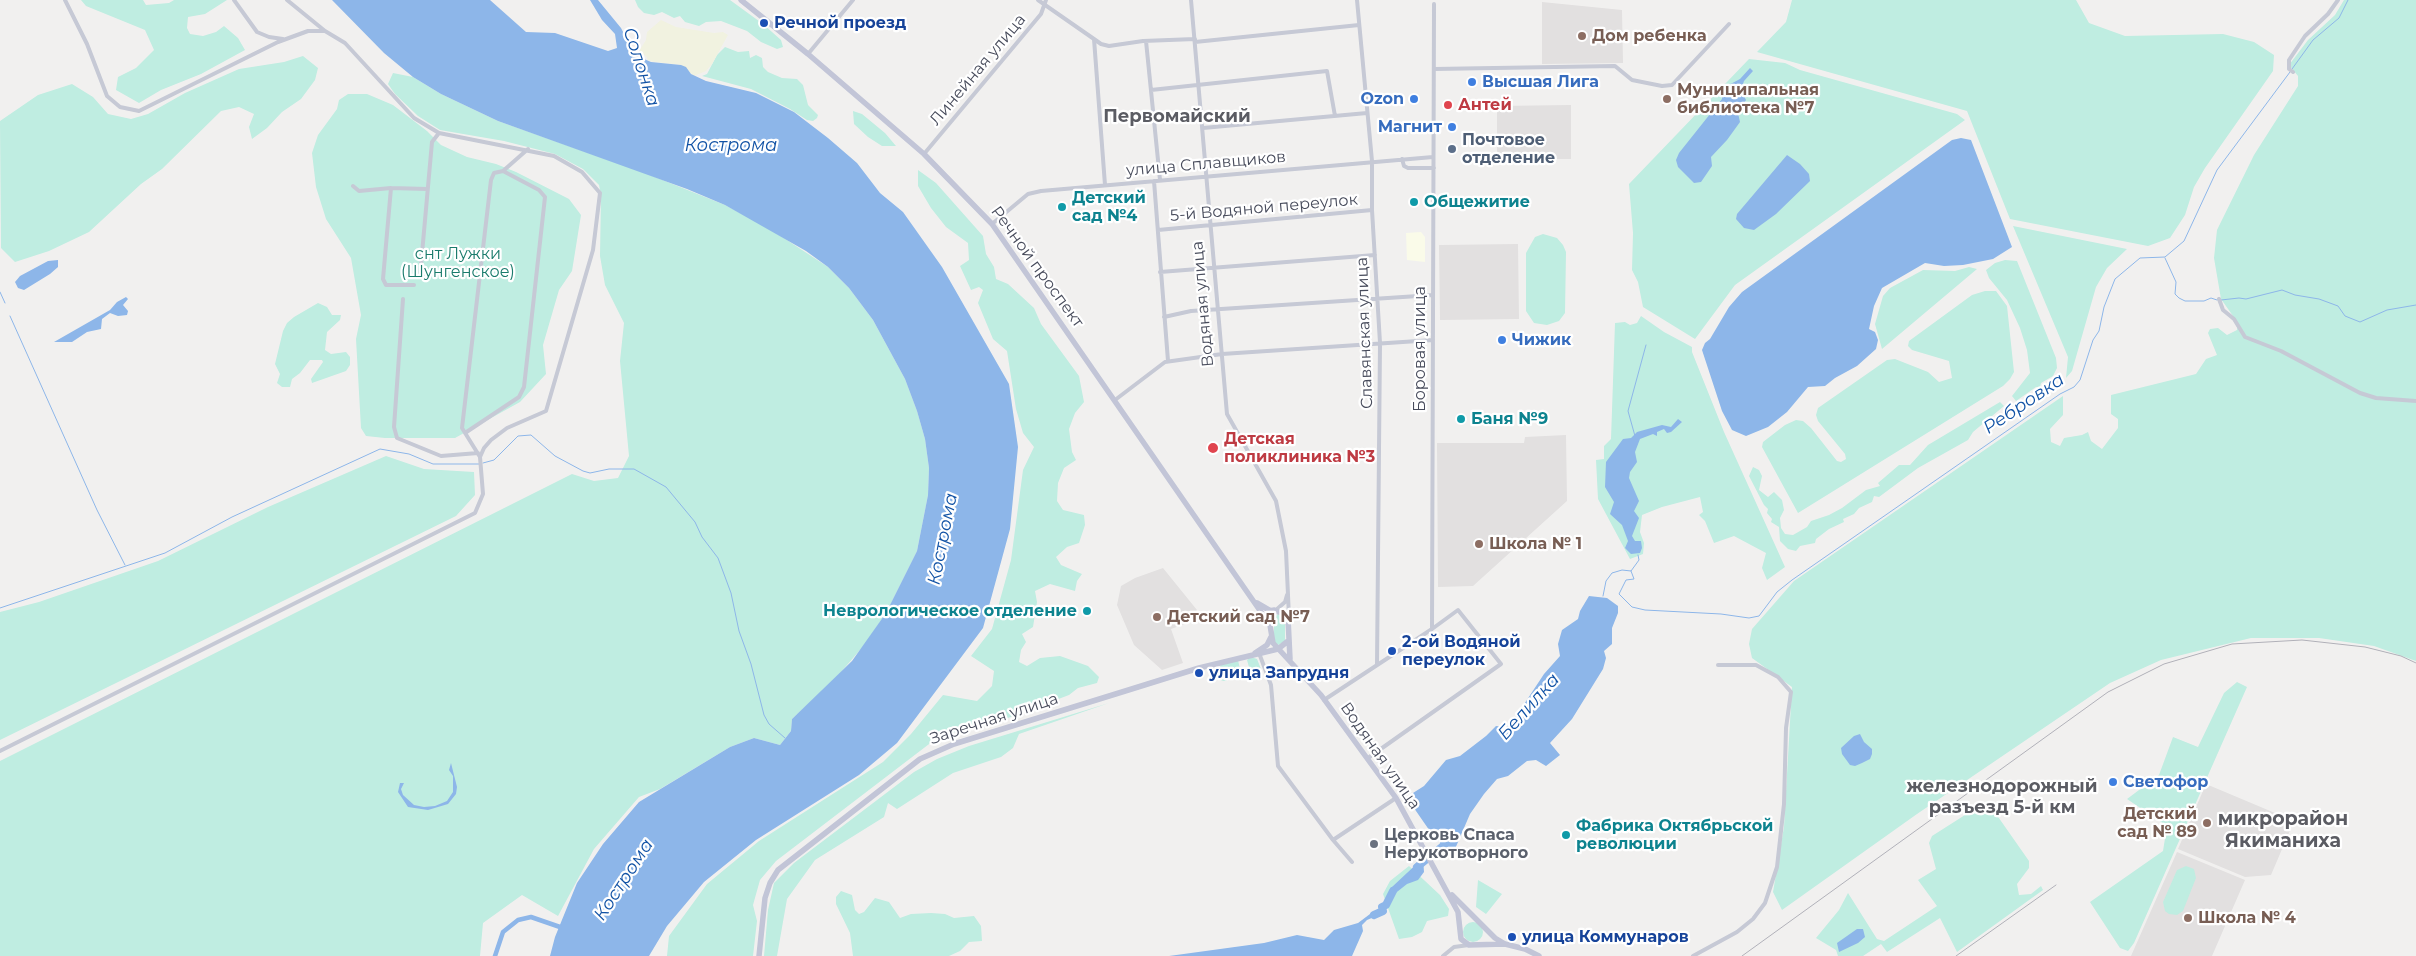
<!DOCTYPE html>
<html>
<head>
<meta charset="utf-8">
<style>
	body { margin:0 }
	canvas { display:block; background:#f1f0ef }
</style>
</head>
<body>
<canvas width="2416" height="956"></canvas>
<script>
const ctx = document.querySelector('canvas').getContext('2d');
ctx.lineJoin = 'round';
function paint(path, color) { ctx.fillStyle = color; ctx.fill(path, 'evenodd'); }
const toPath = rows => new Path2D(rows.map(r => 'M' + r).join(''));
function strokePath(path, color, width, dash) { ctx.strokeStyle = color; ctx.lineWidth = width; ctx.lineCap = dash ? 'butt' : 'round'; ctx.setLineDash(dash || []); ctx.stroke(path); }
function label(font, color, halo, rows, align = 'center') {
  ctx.font = font + ' Montserrat,sans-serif'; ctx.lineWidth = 4.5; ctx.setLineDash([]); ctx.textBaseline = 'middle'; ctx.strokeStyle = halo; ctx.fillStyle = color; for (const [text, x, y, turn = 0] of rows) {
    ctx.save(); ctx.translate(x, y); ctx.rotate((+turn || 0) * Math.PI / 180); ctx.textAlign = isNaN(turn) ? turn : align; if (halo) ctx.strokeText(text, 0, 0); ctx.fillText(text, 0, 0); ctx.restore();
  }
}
const commercial = toPath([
	[1421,232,1425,237,1425,262,1407,260,1406,233]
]);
const education = toPath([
	[1542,2,1622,10,1623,63,1542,64],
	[1571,105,1571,159,1497,159,1497,106],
	[1518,244,1519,319,1440,320,1439,245],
	[1566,435,1567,501,1473,586,1438,587,1437,443,1524,443,1525,437],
	[1163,568,1197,610,1185,624,1171,629,1183,663,1162,670,1134,645,1117,605,1121,586,1135,578],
	[2206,784,2294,821,2271,875,2245,877,2178,849],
	[2177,852,2245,880,2212,956,2131,956]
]);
const green = toPath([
	[81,0,143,0,146,5,169,3,174,0,227,0,205,14,188,17,187,28,190,34,203,36,216,32,224,26,238,38,245,50,201,74,161,90,139,103,116,90,118,77,136,68,154,50,145,30,86,6],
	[635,0,730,0,763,24,781,40,783,47,777,49,761,42,747,31,721,21,706,22,699,26,685,22,680,16,674,18,662,12,654,15,644,13,638,7],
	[1792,0,2076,0,2089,23,2125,36,2223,34,2254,42,2274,55,2273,71,2205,168,2194,187,2185,215,2170,238,2148,246,2010,219,1967,111,1757,52,1786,22],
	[2344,0,2416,0,2416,661,2374,646,2319,638,2251,638,2161,660,2110,683,1917,814,1782,910,1773,892,1784,827,1792,687,1752,658,1749,644,1752,629,1794,581,2063,396,2063,415,2050,429,2051,442,2060,446,2064,438,2082,435,2088,432,2091,441,2102,449,2118,428,2118,419,2111,414,2111,395,2196,374,2206,359,2217,355,2208,333,2210,329,2218,328,2227,335,2237,330,2238,323,2221,299,2214,258,2217,230,2254,155,2298,86,2298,76,2289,65,2308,40,2335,15],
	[725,47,738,52,749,51,750,58,756,55,762,58,763,67,768,72,782,78,797,79,803,85,808,105,818,115,817,118,813,121,807,120,790,109,751,89,702,76,707,74,717,55],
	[303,56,318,68,315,80,301,99,282,112,267,128,252,139,249,127,254,114,239,107,221,111,162,169,141,184,89,232,49,251,15,262,1,248,0,121,38,95,72,84,93,97,108,114,131,119,148,114,185,93,239,69,284,62],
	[1749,59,1785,63,1800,70,1957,114,1965,120,1735,285,1695,339,1643,307,1638,282,1632,270,1633,233,1629,184],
	[393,73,413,77,441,94,498,121,645,173,725,205,770,229,828,267,849,288,873,320,905,379,917,411,925,439,929,468,928,495,917,551,886,613,866,643,835,679,792,719,791,731,780,745,754,738,730,747,660,789,639,797,594,849,558,916,522,895,483,923,480,956,0,956,0,761,572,474,594,481,618,478,629,456,620,361,624,323,605,285,600,256,601,195,599,185,583,169,555,154,504,141,440,130,418,116,395,94,388,84],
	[348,94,367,94,393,105,427,131,441,145,467,157,496,164,516,172,569,199,581,215,572,271,559,290,543,345,546,374,520,402,455,438,385,438,366,436,361,428,356,339,361,315,351,258,326,219,316,187,312,153,318,135,337,109,339,100],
	[853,111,862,114,885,133,896,146,882,146,868,137,854,124],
	[918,170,936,183,983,236,986,254,994,267,996,279,1008,284,1034,308,1041,324,1079,376,1084,402,1075,413,1069,429,1072,452,1076,460,1064,468,1058,483,1057,501,1063,510,1084,515,1085,525,1079,543,1067,547,1056,557,1061,565,1082,574,1077,581,1075,591,1050,584,1035,591,1037,602,1033,627,1022,634,1026,642,1021,650,1019,662,1027,666,1040,658,1060,656,1088,666,1099,677,1097,683,1078,688,1069,695,1040,706,989,725,963,729,937,738,776,861,760,880,753,905,757,921,753,956,667,956,669,936,707,884,759,841,883,762,911,734,943,695,977,701,992,686,994,671,971,656,992,629,1011,560,1023,470,1034,447,1023,433,1016,409,1007,351,993,339,978,303,983,290,979,287,971,290,960,266,969,260,968,243,946,227,931,208,918,186],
	[2013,226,2127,249,2107,268,2096,287,2072,371,2066,378,2068,357],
	[1543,234,1557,238,1563,245,1566,252,1565,313,1559,321,1547,325,1534,323,1526,311,1526,253,1535,237],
	[2005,260,2017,261,2056,358,2057,368,2053,376,2041,383,2040,387,2036,387,2016,401,2012,396,2030,373,2027,350,2020,328,2007,300,1989,278,1986,270,1995,263],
	[1969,267,1977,269,1882,349,1875,324,1883,296,1890,288,1923,270,1955,271],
	[1985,291,1996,291,2007,306,2014,372,2010,379,2003,386,1798,513,1762,447,1763,442,1785,425,1796,420,1803,421,1811,428,1837,461,1841,462,1846,459,1845,454,1818,421,1816,415,1818,408,1887,360,1895,359,1928,372,1939,382,1952,378,1949,361,1912,350,1908,346,1909,341,1972,295],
	[318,303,327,307,332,315,341,315,340,320,327,332,325,350,331,354,346,352,350,357,350,365,346,371,312,383,311,379,323,362,322,360,310,360,300,373,292,379,290,387,282,387,277,383,280,374,275,364,283,331,287,323,294,317],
	[1641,316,1664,332,1692,347,1692,352,1724,432,1785,567,1767,580,1762,568,1766,553,1734,536,1714,543,1705,521,1699,515,1703,512,1700,497,1662,507,1642,515,1640,532,1644,543,1643,554,1630,559,1598,499,1596,460,1604,459,1604,446,1611,439,1615,323,1625,322,1630,325,1637,323],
	[2000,402,2004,406,1973,432,1968,440,1918,468,1879,497,1874,496,1872,502,1859,508,1854,514,1843,519,1844,522,1829,529,1816,539,1815,543,1800,546,1796,551,1788,549,1780,541,1779,527,1771,522,1772,519,1767,513,1768,509,1764,505,1749,476,1753,467,1759,470,1762,476,1759,490,1768,497,1774,492,1782,500,1784,510,1780,518,1781,528,1785,534,1793,535,1807,527,1811,521,1829,515,1842,508,1866,490,1880,486,1878,483,1899,465,1910,465,1928,445],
	[386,456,424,469,474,472,475,495,456,516,0,740,0,612,39,602,158,561,268,507],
	[1280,613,1285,617,1285,641,1278,645,1274,641,1274,617],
	[1251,657,1257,659,1261,669,1224,681,1220,680,1218,670,1221,665,1238,660,1241,674,1250,671,1247,660],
	[2237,682,2247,687,2134,943,2128,951,2120,948,2090,902,2163,851,2167,826,2127,799,2159,775,2173,737,2198,747,2224,693],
	[1109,703,1019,734,1013,748,1001,757,953,773,897,809,888,803,884,817,815,860,787,899,777,956,764,956,768,910,774,883,794,863,914,772,937,759,969,746],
	[1987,801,2029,861,2029,868,2017,884,2019,895,2031,894,2041,886,2043,890,1957,952,1940,918,1887,952,1881,944,1863,956,1838,956,1836,950,1816,938,1839,910,1848,893,1877,939,1884,941,1937,906,1918,880,1936,869,1929,843,1932,836],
	[1409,866,1440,895,1449,909,1448,916,1427,921,1422,932,1412,937,1399,939,1383,894,1390,881],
	[2186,866,2194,869,2196,878,2183,911,2177,915,2169,914,2165,911,2163,902,2177,870],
	[1478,880,1502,894,1486,914,1476,907],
	[841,891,852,895,855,910,859,914,864,912,875,898,889,902,900,918,911,914,931,913,945,914,954,918,974,916,981,926,982,941,969,942,960,951,949,956,853,956,850,933,836,904,836,897],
	'1463 932a10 10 0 1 1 20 0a10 10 0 1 1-20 0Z'
]);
const sand = toPath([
	[661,20,676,27,714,33,723,32,728,35,712,64,706,71,694,76,681,65,648,61,647,57,639,51,646,40,647,32]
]);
const water = toPath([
	[332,0,490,0,526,32,555,33,608,51,617,48,615,34,602,20,590,0,598,0,621,28,635,55,651,62,681,65,686,67,691,74,706,81,756,93,794,112,828,138,857,163,880,193,903,212,942,267,1009,384,1018,447,1010,529,983,628,897,743,859,775,756,840,704,882,667,926,649,956,550,956,555,937,577,883,603,844,639,802,730,747,754,738,780,745,791,731,792,719,852,661,886,613,917,551,928,495,929,468,925,439,917,411,905,379,873,320,849,288,828,267,806,251,725,205,687,189,498,121,441,94,413,77,384,53],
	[1750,68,1753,71,1744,81,1741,90,1746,100,1738,113,1740,122,1727,140,1711,157,1712,166,1701,182,1694,183,1678,167,1676,160,1679,153,1722,99,1723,88,1740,79],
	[1961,138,1971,140,2012,247,1993,259,1963,265,1944,266,1925,263,1882,288,1874,306,1869,329,1875,332,1878,340,1876,349,1857,366,1835,378,1825,386,1808,387,1787,412,1768,427,1746,436,1732,430,1722,411,1702,350,1705,343,1710,339,1729,307,1742,292,1952,140],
	[1787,155,1800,164,1809,174,1810,181,1776,214,1754,230,1744,228,1736,219,1737,214],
	[58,260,58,267,50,274,24,290,18,288,15,282,20,276,48,261],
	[126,297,128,299,123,305,128,311,127,315,118,316,110,313,102,319,101,329,87,332,72,342,54,342,110,310,117,302],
	[1678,419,1682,422,1671,432,1667,433,1664,429,1657,432,1657,436,1653,434,1640,439,1635,452,1637,462,1630,472,1629,478,1639,501,1634,511,1639,518,1632,536,1635,541,1641,541,1642,548,1640,553,1631,554,1625,548,1628,541,1622,525,1610,514,1614,502,1605,487,1606,462,1623,439,1631,438,1637,432,1662,425,1671,427],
	[1589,596,1607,598,1618,606,1618,613,1612,628,1612,644,1604,651,1606,658,1603,669,1572,719,1550,743,1560,755,1546,766,1536,760,1527,761,1508,776,1497,779,1484,794,1470,814,1455,849,1448,849,1434,837,1416,811,1410,801,1413,793,1424,786,1446,760,1460,756,1486,736,1496,726,1506,727,1511,724,1544,674,1560,656,1558,644,1562,630,1578,619,1580,611],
	[1860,734,1864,742,1872,749,1872,754,1870,759,1862,763,1855,766,1850,765,1842,754,1841,748,1854,736],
	[451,763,457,787,456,794,448,804,428,810,408,807,398,792,400,783,404,783,401,789,403,795,414,805,424,807,435,806,447,801,453,792,453,776,449,770],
	[1423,858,1424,872,1418,880,1407,884,1388,899,1392,887],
	[1383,911,1381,914,1367,920,1362,925,1363,931,1352,956,1169,956,1264,943,1297,935,1324,940,1334,930,1358,923,1370,914],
	[1857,929,1863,929,1865,937,1858,943,1839,952,1837,943]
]);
const stream = toPath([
	[2292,69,2313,40,2339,18,2348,0],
	[2165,258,2176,282,2175,294,2179,298,2185,301,2204,301,2211,298,2217,300],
	[0,292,5,303],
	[2221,300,2239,298,2246,299,2282,290,2295,295,2319,299,2338,306,2345,316,2360,322,2387,310,2416,305],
	[10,316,97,510,125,565],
	[1635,436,1628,411,1646,345],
	[483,463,494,460,518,436,531,435,555,456,583,471,590,473,609,469,634,469,666,487,695,522,702,537,718,558,731,593,739,631,751,664,764,715,769,724,785,738],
	[1631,571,1634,579,1626,580,1619,594,1632,607,1645,610,1721,614,1749,618,1759,616,1777,592,1792,580,2060,394,2074,387,2080,380,2093,340,2099,331,2104,307,2115,279,2140,258,2165,257,2184,241,2217,170,2290,72],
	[1603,596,1606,581,1612,573,1622,570,1631,571,1639,560,1638,555],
	[0,608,165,553,232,517,380,449,409,454,433,464,479,464]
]);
const canal = toPath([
	[495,956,503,932,518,920,531,917,560,927]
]);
const river = toPath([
	[1417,867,1443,846,1447,837],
	[1374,915,1383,911,1382,907,1386,905,1393,891]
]);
const street = toPath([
	[65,0,87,44,107,96,120,107,139,111,278,42,308,31,325,31,345,43,414,118,439,133,554,156,582,172,600,193,593,250,546,411,507,428,491,440,484,448,480,457],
	[234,0,257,32,269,37,283,39],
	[287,0,325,31],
	[1038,0,1094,39,1105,185],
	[1191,0,1227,414,1276,501,1286,551,1289,617],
	[1357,0,1372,161,1372,210,1380,343,1377,665],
	[1094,39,1101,44,1109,46,1143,41,1195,39],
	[1146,41,1160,180],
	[1195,42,1359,25],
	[808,54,853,0],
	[1434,69,1615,66,1632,80,1662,86,1672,85,1729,24],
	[2293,72,2289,69,2289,60,2305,36,2328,14,2338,0],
	[1151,90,1327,71,1335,116],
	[1203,128,1367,113],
	[924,154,1041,14,1046,0],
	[1402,159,1404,166,1408,168,1434,168],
	[1154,181,1168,361],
	[353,186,359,191,391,188],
	[992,224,1028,194,1041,191,1433,157],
	[1158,230,1372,210],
	[1160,272,1375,255],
	[420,276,432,142,439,133],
	[414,285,386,285,383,279,391,188,427,189],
	[403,299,394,427,397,438,441,456,478,453],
	[2219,299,2223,310,2234,319,2245,337,2281,351,2360,393,2376,398,2416,401],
	[1164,317,1191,311,1433,295],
	[1115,400,1165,362,1222,354,1433,340],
	[465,433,519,397,524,387,545,197,539,190,503,171],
	[1276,610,1285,602,1287,595],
	[1432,629,1434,4],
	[1259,653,1271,685,1278,766,1333,840,1352,862],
	[1324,700,1432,629,1458,610,1501,664,1368,758],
	[0,751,475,513,483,494,480,457,462,428,491,180,494,173,503,171,528,149],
	[1333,840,1396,798],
	[1443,956,1454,947,1469,945],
	[1693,956,1737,932,1753,919,1765,903,1777,867,1784,804,1786,728,1791,692,1778,677,1756,665,1718,665]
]);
const secondary = toPath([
	[741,0,808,54,924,154,992,224,1270,625],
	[1257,603,1269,610,1284,613,1288,618,1290,659],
	[1274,610,1270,625,1273,643,1321,695,1396,798,1458,912,1461,939,1469,945,1505,944],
	[1255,653,1267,645,1271,637],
	[1452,895,1495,938,1505,944,1525,949,1539,956],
	[759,956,765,898,770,883,778,870,920,759,954,744,1122,692,1199,668,1278,649,1288,641]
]);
const rail = toPath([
	[1742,956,2108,692,2164,664,2232,644,2302,640,2365,647,2401,656,2416,663],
	[1956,956,2056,885]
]);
const markers = [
	[764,23,5,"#1a4fb4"],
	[1582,36,5,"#8d6e63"],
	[1472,82,5,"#3f7fe0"],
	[1414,99,5,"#3f7fe0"],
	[1667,99,5,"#8d6e63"],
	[1448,105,5,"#e0444e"],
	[1452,127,5,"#3f7fe0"],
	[1452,149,5,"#5c6f8a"],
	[1414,202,5,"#0f9aa8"],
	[1062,207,5,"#0f9aa8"],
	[1502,340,5,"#3f7fe0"],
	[1461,419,5,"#0f9aa8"],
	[1213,448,6,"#e0444e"],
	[1479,544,5,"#8d6e63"],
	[1087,611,5,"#0f9aa8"],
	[1157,617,5,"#8d6e63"],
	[1392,651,5,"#1a4fb4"],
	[1199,673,5,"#1a4fb4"],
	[2113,782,5,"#3f7fe0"],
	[2207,823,5,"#8d6e63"],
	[1566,835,5,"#0f9aa8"],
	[1374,844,5,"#6b7280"],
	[2188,918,5,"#8d6e63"],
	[1512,937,5,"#1a4fb4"]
];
const transitNames = [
	["Речной проезд",774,23],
	["2-ой Водяной",1402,642],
	["переулок",1402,660],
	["улица Запрудня",1209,673],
	["улица Коммунаров",1522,937]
];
const educationNames = [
	["Дом ребенка",1592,36],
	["Муниципальная",1677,90],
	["библиотека №7",1677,108],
	["Школа № 1",1489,544],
	["Детский сад №7",1167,617],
	["Детский",2197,814,"right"],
	["сад № 89",2197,832,"right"],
	["Школа № 4",2198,918]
];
const streetNames = [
	["Линейная улица",978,70,-50],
	["улица Сплавщиков",1206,164,-5],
	["5-й Водяной переулок",1264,208,-5],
	["Речной проспект",1037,267,54],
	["Водяная улица",1203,304,-95],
	["Славянская улица",1365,333,-92],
	["Боровая улица",1420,349,-90],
	["Заречная улица",994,719,-18],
	["Водяная улица",1380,756,55]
];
const shopNames = [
	["Высшая Лига",1482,82],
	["Ozon",1404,99,"right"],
	["Магнит",1442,127,"right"],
	["Чижик",1512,340],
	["Светофор",2123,782]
];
const healthNames = [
	["Антей",1458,105],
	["Детская",1224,439],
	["поликлиника №3",1224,457]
];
const serviceNames = [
	["Почтовое",1462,140],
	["отделение",1462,158]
];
const cultureNames = [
	["Детский",1072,198],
	["сад №4",1072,216],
	["Общежитие",1424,202],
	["Баня №9",1471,419],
	["Неврологическое отделение",1077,611,"right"],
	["Фабрика Октябрьской",1576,826],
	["революции",1576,844]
];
const parkNames = [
	["снт Лужки",458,254],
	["(Шунгенское)",458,272]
];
const worshipNames = [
	["Церковь Спаса",1384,835],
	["Нерукотворного",1384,853]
];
const waterNames = [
	["Солонка",641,67,72],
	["Кострома",731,146],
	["Ребровка",2024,404,-34],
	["Кострома",943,539,-79],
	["Белилка",1529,707,-48],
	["Кострома",624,880,-57]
];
const neighbourhoodNames = [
	["Первомайский",1177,117],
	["железнодорожный",2002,787],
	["разъезд 5-й км",2002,808]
];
const quarterNames = [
	["микрорайон",2283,819],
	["Якиманиха",2283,841]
];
paint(commercial, '#fafbe9');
paint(education, '#e2e0e0');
paint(green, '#bfede1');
paint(sand, '#f1f2e0');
paint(water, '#8db6e9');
strokePath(stream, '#8db6e9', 1);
strokePath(canal, '#8db6e9', 4.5);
strokePath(river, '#8db6e9', 8);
strokePath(street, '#c6c9d5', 4);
strokePath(secondary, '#c2c5d7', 5.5);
strokePath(rail, '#b1b1b9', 1);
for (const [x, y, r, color] of markers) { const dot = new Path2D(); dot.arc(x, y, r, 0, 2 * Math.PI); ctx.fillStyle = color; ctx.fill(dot); strokePath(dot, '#fff', 2); }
label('bold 16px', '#164399', '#fff', transitNames, 'left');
label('bold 16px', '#785e54', '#fff', educationNames, 'left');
label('16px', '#474b5b', '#fff', streetNames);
label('bold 16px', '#366cbe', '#fff', shopNames, 'left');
label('bold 16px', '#be3a42', '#fff', healthNames, 'left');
label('bold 16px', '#4e5e75', '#fff', serviceNames, 'left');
label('bold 16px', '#0d838f', '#fff', cultureNames, 'left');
label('16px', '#1a7b6c', '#fff', parkNames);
label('bold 16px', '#5b616d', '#fff', worshipNames, 'left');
label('italic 18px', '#1152a5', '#fff', waterNames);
label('bold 18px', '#5b5c63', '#fff', neighbourhoodNames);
label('bold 19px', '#5b5c63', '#fff', quarterNames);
</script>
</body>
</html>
